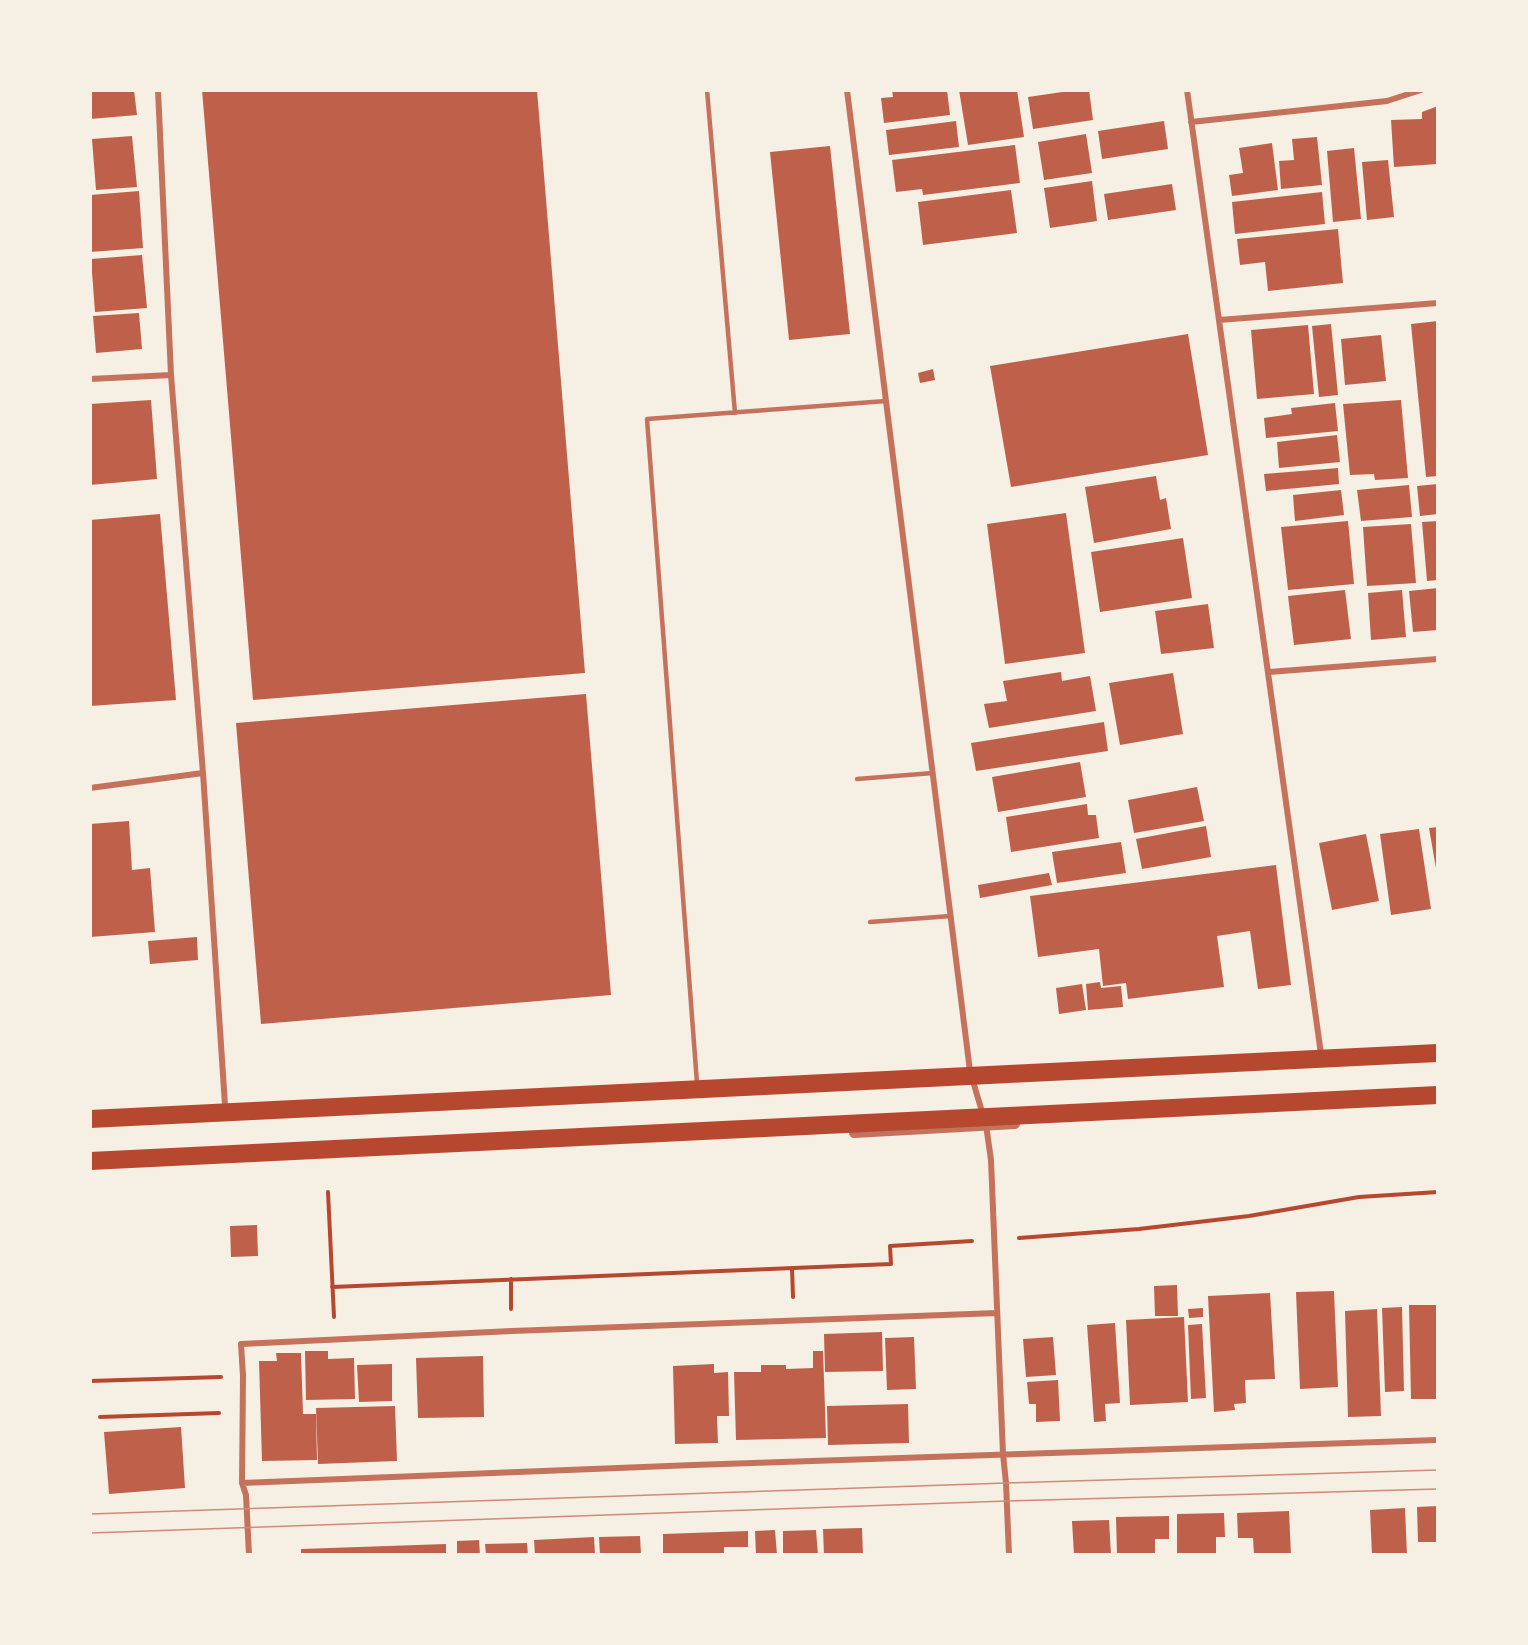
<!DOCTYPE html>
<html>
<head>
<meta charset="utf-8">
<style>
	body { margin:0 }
	#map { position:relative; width:1528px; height:1645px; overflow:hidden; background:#f6efe4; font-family:Lato,sans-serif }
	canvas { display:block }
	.frame { position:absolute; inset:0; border:92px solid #f6efe4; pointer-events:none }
</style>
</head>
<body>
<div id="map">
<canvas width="1528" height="1645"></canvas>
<div class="frame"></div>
</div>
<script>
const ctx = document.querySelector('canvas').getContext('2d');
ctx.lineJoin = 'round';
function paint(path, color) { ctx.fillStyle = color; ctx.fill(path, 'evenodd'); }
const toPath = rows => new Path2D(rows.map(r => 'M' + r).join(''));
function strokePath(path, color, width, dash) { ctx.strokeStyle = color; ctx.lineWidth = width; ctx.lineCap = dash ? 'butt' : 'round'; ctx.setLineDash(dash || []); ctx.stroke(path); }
const building = toPath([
	[90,90,134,90,137,115,90,119],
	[202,90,537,90,585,673,253,700],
	[892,90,947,90,950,115,884,123,881,98,893,97],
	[959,90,1017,90,1024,137,968,145],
	[1076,90,1089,90,1093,120,1033,129,1028,97],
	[1438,106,1438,164,1394,167,1391,120,1422,119,1422,112],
	[956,121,959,147,889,155,886,130],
	[1164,121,1168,149,1102,159,1098,131],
	[1086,134,1092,173,1044,180,1038,142],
	[132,136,137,187,96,190,92,139],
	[1317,137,1322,185,1281,189,1279,161,1294,160,1292,139],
	[1272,143,1278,190,1232,196,1229,175,1243,173,1239,148],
	[1015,145,1020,183,923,195,922,189,896,192,892,160],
	[830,146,850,334,789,340,770,152],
	[1354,148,1361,219,1333,222,1327,151],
	[1388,160,1394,217,1367,220,1362,162],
	[1092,181,1097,221,1050,228,1044,188],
	[1172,184,1176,210,1108,220,1104,194],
	[1011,190,1017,233,923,245,918,202],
	[139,191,143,248,90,252,90,195],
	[1322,192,1325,224,1235,234,1232,202],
	[1338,229,1343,283,1268,291,1265,262,1240,265,1237,239],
	[142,255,147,308,95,312,91,259],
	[139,313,142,349,96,353,93,316],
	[1438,321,1438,476,1426,477,1411,324],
	[1331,324,1338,395,1319,397,1312,326],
	[1308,325,1314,394,1257,399,1251,330],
	[1188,334,1208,455,1011,487,990,366],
	[1381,335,1386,381,1345,385,1341,339],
	[933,369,935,380,920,383,918,373],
	[151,400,157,479,90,485,90,404],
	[1401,400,1408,478,1375,480,1374,474,1350,475,1343,404],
	[1335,403,1338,431,1266,438,1264,418,1292,414,1291,408],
	[1337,435,1340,462,1279,468,1277,442],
	[1338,468,1339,484,1266,491,1264,474],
	[1156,476,1160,500,1166,498,1171,529,1094,543,1085,487],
	[1438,484,1438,514,1420,516,1417,486],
	[1409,485,1412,517,1361,521,1357,490],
	[1341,490,1344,515,1295,521,1293,495],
	[1066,513,1085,653,1005,664,987,524],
	[160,514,176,700,90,706,90,520],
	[1348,521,1354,584,1288,590,1281,527],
	[1438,521,1438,580,1427,581,1422,522],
	[1411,524,1416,583,1367,586,1363,527],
	[1183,538,1192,598,1100,612,1091,552],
	[1438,588,1438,630,1413,632,1409,591],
	[1345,590,1351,639,1294,645,1288,596],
	[1402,590,1406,637,1371,640,1368,593],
	[1208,604,1214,648,1161,654,1155,611],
	[1061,672,1062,681,1090,676,1096,711,989,728,984,704,1007,701,1003,681],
	[1173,673,1183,734,1120,745,1109,683],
	[586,694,611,995,261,1024,236,723],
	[1104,722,1108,751,976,771,971,743],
	[1080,762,1086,797,998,812,992,777],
	[1197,787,1204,821,1134,833,1128,800],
	[1087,804,1088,815,1096,815,1099,838,1011,852,1006,817],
	[129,821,132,870,150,868,155,932,90,937,90,824],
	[1206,826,1211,857,1142,869,1136,839],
	[1438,827,1438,874,1437,874,1429,828],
	[1419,829,1431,909,1391,915,1380,834],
	[1366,834,1379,901,1332,910,1319,843],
	[1121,842,1126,873,1057,883,1052,852],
	[1276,865,1291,985,1258,989,1250,931,1217,936,1224,987,1128,999,1126,983,1103,986,1099,949,1038,957,1030,896],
	[1049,873,1052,885,980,898,978,885],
	[197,937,198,960,150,964,148,941],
	[1100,982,1101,988,1121,986,1123,1007,1088,1010,1086,984],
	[1082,984,1086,1010,1059,1014,1056,988],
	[257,1225,258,1256,231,1257,230,1226],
	[1177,1285,1178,1316,1155,1316,1154,1286],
	[1334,1291,1338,1387,1300,1389,1296,1292],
	[1270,1293,1275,1379,1245,1380,1246,1403,1234,1404,1235,1410,1214,1412,1208,1296],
	[1409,1305,1438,1305,1438,1399,1411,1399],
	[1402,1307,1404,1391,1385,1392,1382,1308],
	[1203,1308,1203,1317,1189,1318,1188,1309],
	[1377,1309,1381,1416,1348,1417,1345,1311],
	[1184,1317,1188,1402,1130,1405,1126,1320],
	[1115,1323,1120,1403,1105,1404,1106,1421,1094,1422,1087,1325],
	[1202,1324,1206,1398,1191,1399,1188,1325],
	[882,1332,883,1371,825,1372,824,1334],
	[914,1337,916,1389,887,1390,885,1338],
	[1053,1337,1056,1375,1026,1377,1023,1339],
	[305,1351,328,1351,328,1359,354,1358,355,1399,306,1400],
	[813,1351,823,1351,826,1438,736,1440,734,1372,761,1372,761,1365,786,1365,786,1369,813,1368],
	[276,1353,301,1353,303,1414,316,1414,317,1460,262,1461,259,1361,277,1361],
	[483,1356,484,1417,418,1418,416,1358],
	[392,1364,392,1401,359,1402,357,1365],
	[714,1364,714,1373,728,1372,729,1416,717,1416,718,1443,675,1444,673,1366],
	[1058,1380,1060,1421,1036,1422,1036,1404,1029,1404,1027,1382],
	[908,1404,909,1443,828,1445,827,1406],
	[395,1406,397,1461,318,1464,316,1408],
	[181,1427,185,1488,109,1494,104,1432],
	[1438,1506,1438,1542,1418,1542,1417,1507],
	[1405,1508,1407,1555,1372,1555,1370,1510],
	[1289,1511,1291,1555,1254,1555,1253,1538,1238,1538,1237,1513],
	[1224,1513,1225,1537,1216,1537,1216,1555,1177,1555,1177,1514],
	[1169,1516,1169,1539,1155,1539,1155,1555,1117,1555,1116,1517],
	[1109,1520,1111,1555,1074,1555,1072,1521],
	[862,1528,863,1555,824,1555,823,1529],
	[775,1530,777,1555,756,1555,755,1531],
	[816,1530,818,1555,783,1555,783,1531],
	[748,1531,748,1547,724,1547,724,1555,663,1555,663,1534],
	[640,1536,641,1555,600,1555,599,1537],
	[594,1537,595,1555,535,1555,534,1540],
	[479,1540,480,1555,457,1555,457,1541],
	[527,1543,528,1555,486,1555,485,1544],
	[446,1544,446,1555,301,1555,301,1549]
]);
const path = toPath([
	[328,1192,334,1317],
	[1019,1238,1139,1229,1249,1216,1359,1197,1438,1192],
	[792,1268,793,1297],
	[511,1279,511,1309],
	[332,1287,891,1264,890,1246,972,1241],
	[90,1381,221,1377],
	[100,1417,219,1413]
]);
const service = toPath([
	[707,90,735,413],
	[857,779,933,773],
	[870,922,951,916],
	[697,1083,647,419,886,401]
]);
const minor = toPath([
	[158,90,171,375,203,773,225,1105],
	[847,90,970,1071,983,1115],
	[1187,90,1321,1054],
	[1191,122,1387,101,1421,90],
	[1219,320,1438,303],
	[90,379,171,375],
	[1269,672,1438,659],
	[90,788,203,773],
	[986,1125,991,1160,1003,1454,1006,1483,1009,1555],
	[242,1483,693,1465,1438,1440],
	[249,1555,246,1495,242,1483,243,1376,241,1344,512,1331,997,1313]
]);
const tertiary = toPath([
	[854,1133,1015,1124]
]);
const motorway = toPath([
	[90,1119,1438,1053],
	[90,1161,1438,1095]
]);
const tram = toPath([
	[90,1514,1006,1483,1438,1470],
	[90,1533,1007,1501,1438,1489]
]);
paint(building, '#bf614a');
strokePath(path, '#b5482f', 4);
strokePath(service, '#c5725c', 4.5);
strokePath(minor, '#c5725c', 6);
strokePath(tertiary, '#c5725c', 10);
strokePath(motorway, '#b5482f', 18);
strokePath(tram, '#cf8b77', 1.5);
</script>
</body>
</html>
